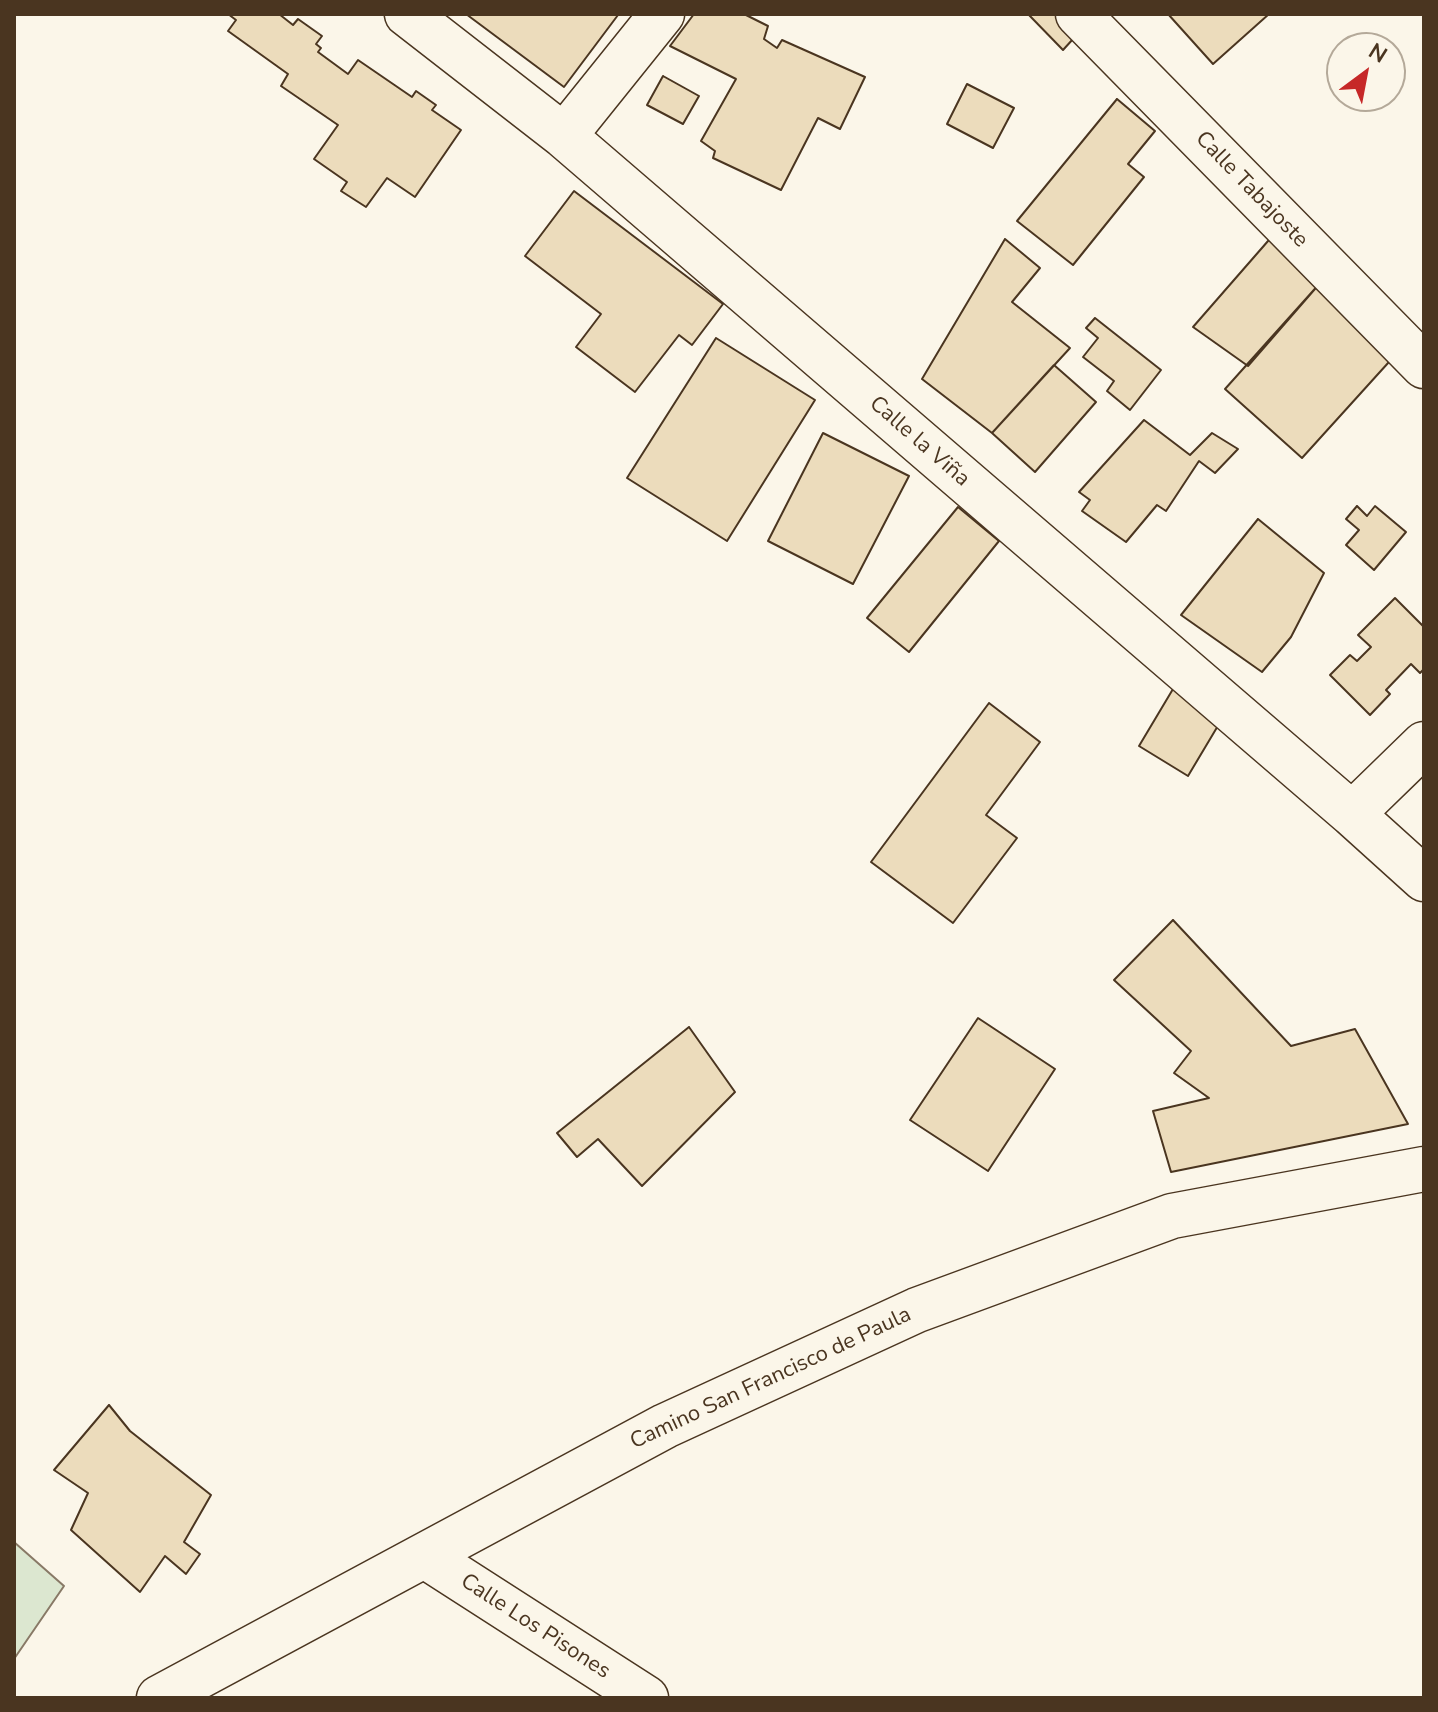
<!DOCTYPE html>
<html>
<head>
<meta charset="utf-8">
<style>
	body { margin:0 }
	#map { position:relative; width:1438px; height:1712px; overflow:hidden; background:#fbf6e9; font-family:"Nunito Sans",sans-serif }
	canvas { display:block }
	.frame { position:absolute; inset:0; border:16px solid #4a3520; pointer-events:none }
	.north { position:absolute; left:1326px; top:32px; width:80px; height:80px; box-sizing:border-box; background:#fbf6e9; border:2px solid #b4a999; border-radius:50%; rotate:32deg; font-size:22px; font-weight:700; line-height:32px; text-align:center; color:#4a3520 }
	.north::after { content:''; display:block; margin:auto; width:28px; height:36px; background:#c62828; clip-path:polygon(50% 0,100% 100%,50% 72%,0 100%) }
</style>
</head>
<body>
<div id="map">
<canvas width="1438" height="1712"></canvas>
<div class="frame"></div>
<div class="north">N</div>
</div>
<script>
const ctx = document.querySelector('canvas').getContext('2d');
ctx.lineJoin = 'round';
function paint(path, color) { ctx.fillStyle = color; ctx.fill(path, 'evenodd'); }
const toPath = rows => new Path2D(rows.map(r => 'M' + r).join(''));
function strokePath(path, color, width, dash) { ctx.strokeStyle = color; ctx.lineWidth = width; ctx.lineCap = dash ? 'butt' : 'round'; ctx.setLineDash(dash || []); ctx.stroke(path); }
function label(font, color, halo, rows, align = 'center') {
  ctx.font = font + ' "Nunito Sans",sans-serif'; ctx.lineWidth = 6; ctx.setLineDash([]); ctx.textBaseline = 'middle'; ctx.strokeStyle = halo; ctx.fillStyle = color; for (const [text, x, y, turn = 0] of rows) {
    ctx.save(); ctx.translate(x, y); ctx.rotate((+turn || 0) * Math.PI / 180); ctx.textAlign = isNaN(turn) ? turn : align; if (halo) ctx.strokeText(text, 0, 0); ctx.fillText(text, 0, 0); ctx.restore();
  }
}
const green = toPath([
	[14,1542,64,1586,14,1659,14,1542]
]);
const building = toPath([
	[228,14,279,14,293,25,298,19,322,36,316,44,321,48,318,52,348,74,358,60,412,97,416,91,436,105,432,110,461,130,415,197,387,178,366,207,341,191,347,182,314,159,338,125,281,86,288,74,228,31,236,20,228,14],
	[466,14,617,14,618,15,564,87,466,14],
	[694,14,744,14,768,26,764,39,777,48,782,40,865,77,840,129,818,118,781,190,713,158,715,151,701,141,736,79,670,46,694,14],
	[1028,14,1069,14,1083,28,1063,50,1028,14],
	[1168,14,1269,14,1213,64,1168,14],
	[663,76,699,96,683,124,647,105,663,76],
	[967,84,1014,108,993,148,947,124,967,84],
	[1117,99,1155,131,1128,164,1144,177,1073,265,1017,221,1117,99],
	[574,191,723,304,692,345,679,335,635,392,576,347,601,314,525,256,574,191],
	[1275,233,1321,282,1248,366,1193,327,1275,233],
	[1005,239,1040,268,1012,302,1070,348,992,433,922,379,1005,239],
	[1321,282,1398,352,1302,458,1225,389,1321,282],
	[1095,318,1161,370,1130,410,1107,391,1114,381,1083,357,1098,338,1086,328,1095,318],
	[716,338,815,400,727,541,627,478,716,338],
	[1054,365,1096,402,1035,472,992,433,1054,365],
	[1144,420,1190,455,1212,433,1238,449,1215,473,1199,461,1166,511,1157,505,1126,542,1082,511,1090,500,1079,492,1144,420],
	[823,433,909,476,853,584,768,541,823,433],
	[1357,506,1367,516,1375,506,1406,532,1374,570,1346,545,1359,530,1346,519,1357,506],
	[958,507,999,541,909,652,867,618,958,507],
	[1258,519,1324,573,1291,637,1262,672,1181,615,1258,519],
	[1395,598,1424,627,1424,669,1420,673,1411,664,1386,690,1390,694,1370,715,1330,675,1350,655,1357,661,1371,647,1358,635,1395,598],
	[1173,689,1222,719,1188,776,1139,746,1173,689],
	[989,703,1040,742,986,815,1017,838,953,923,871,862,989,703],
	[1173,920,1291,1046,1355,1029,1408,1124,1171,1172,1153,1111,1209,1098,1174,1073,1191,1051,1114,980,1173,920],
	[978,1018,1055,1069,988,1171,910,1120,978,1018],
	[689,1027,735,1092,642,1186,598,1139,577,1157,557,1133,689,1027],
	[109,1405,130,1431,211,1495,184,1542,200,1554,186,1574,165,1556,140,1592,71,1530,88,1493,54,1470,109,1405]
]);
const minor = toPath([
	[407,14,564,136,1352,814,1424,879],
	[1078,14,1424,366],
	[564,136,662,14],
	[1352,814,1424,744],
	[425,1556,646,1698]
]);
const secondary = toPath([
	[159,1698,665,1426,917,1310,1172,1216,1424,1169]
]);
const streetNames = [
	["Calle Tabajoste",1251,190,46],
	["Calle la Viña",919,442,41],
	["Camino San Francisco de Paula",771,1379,-25],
	["Calle Los Pisones",535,1627,33]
];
paint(green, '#dce7d0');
strokePath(green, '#887966', 2);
paint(building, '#ecdcbc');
strokePath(building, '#4a3520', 2);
strokePath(minor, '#4a3520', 47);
strokePath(secondary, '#4a3520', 47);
strokePath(minor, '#fbf6e9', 44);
strokePath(secondary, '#fbf6e9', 44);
label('22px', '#4a3520', '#fbf6e9', streetNames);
</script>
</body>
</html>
